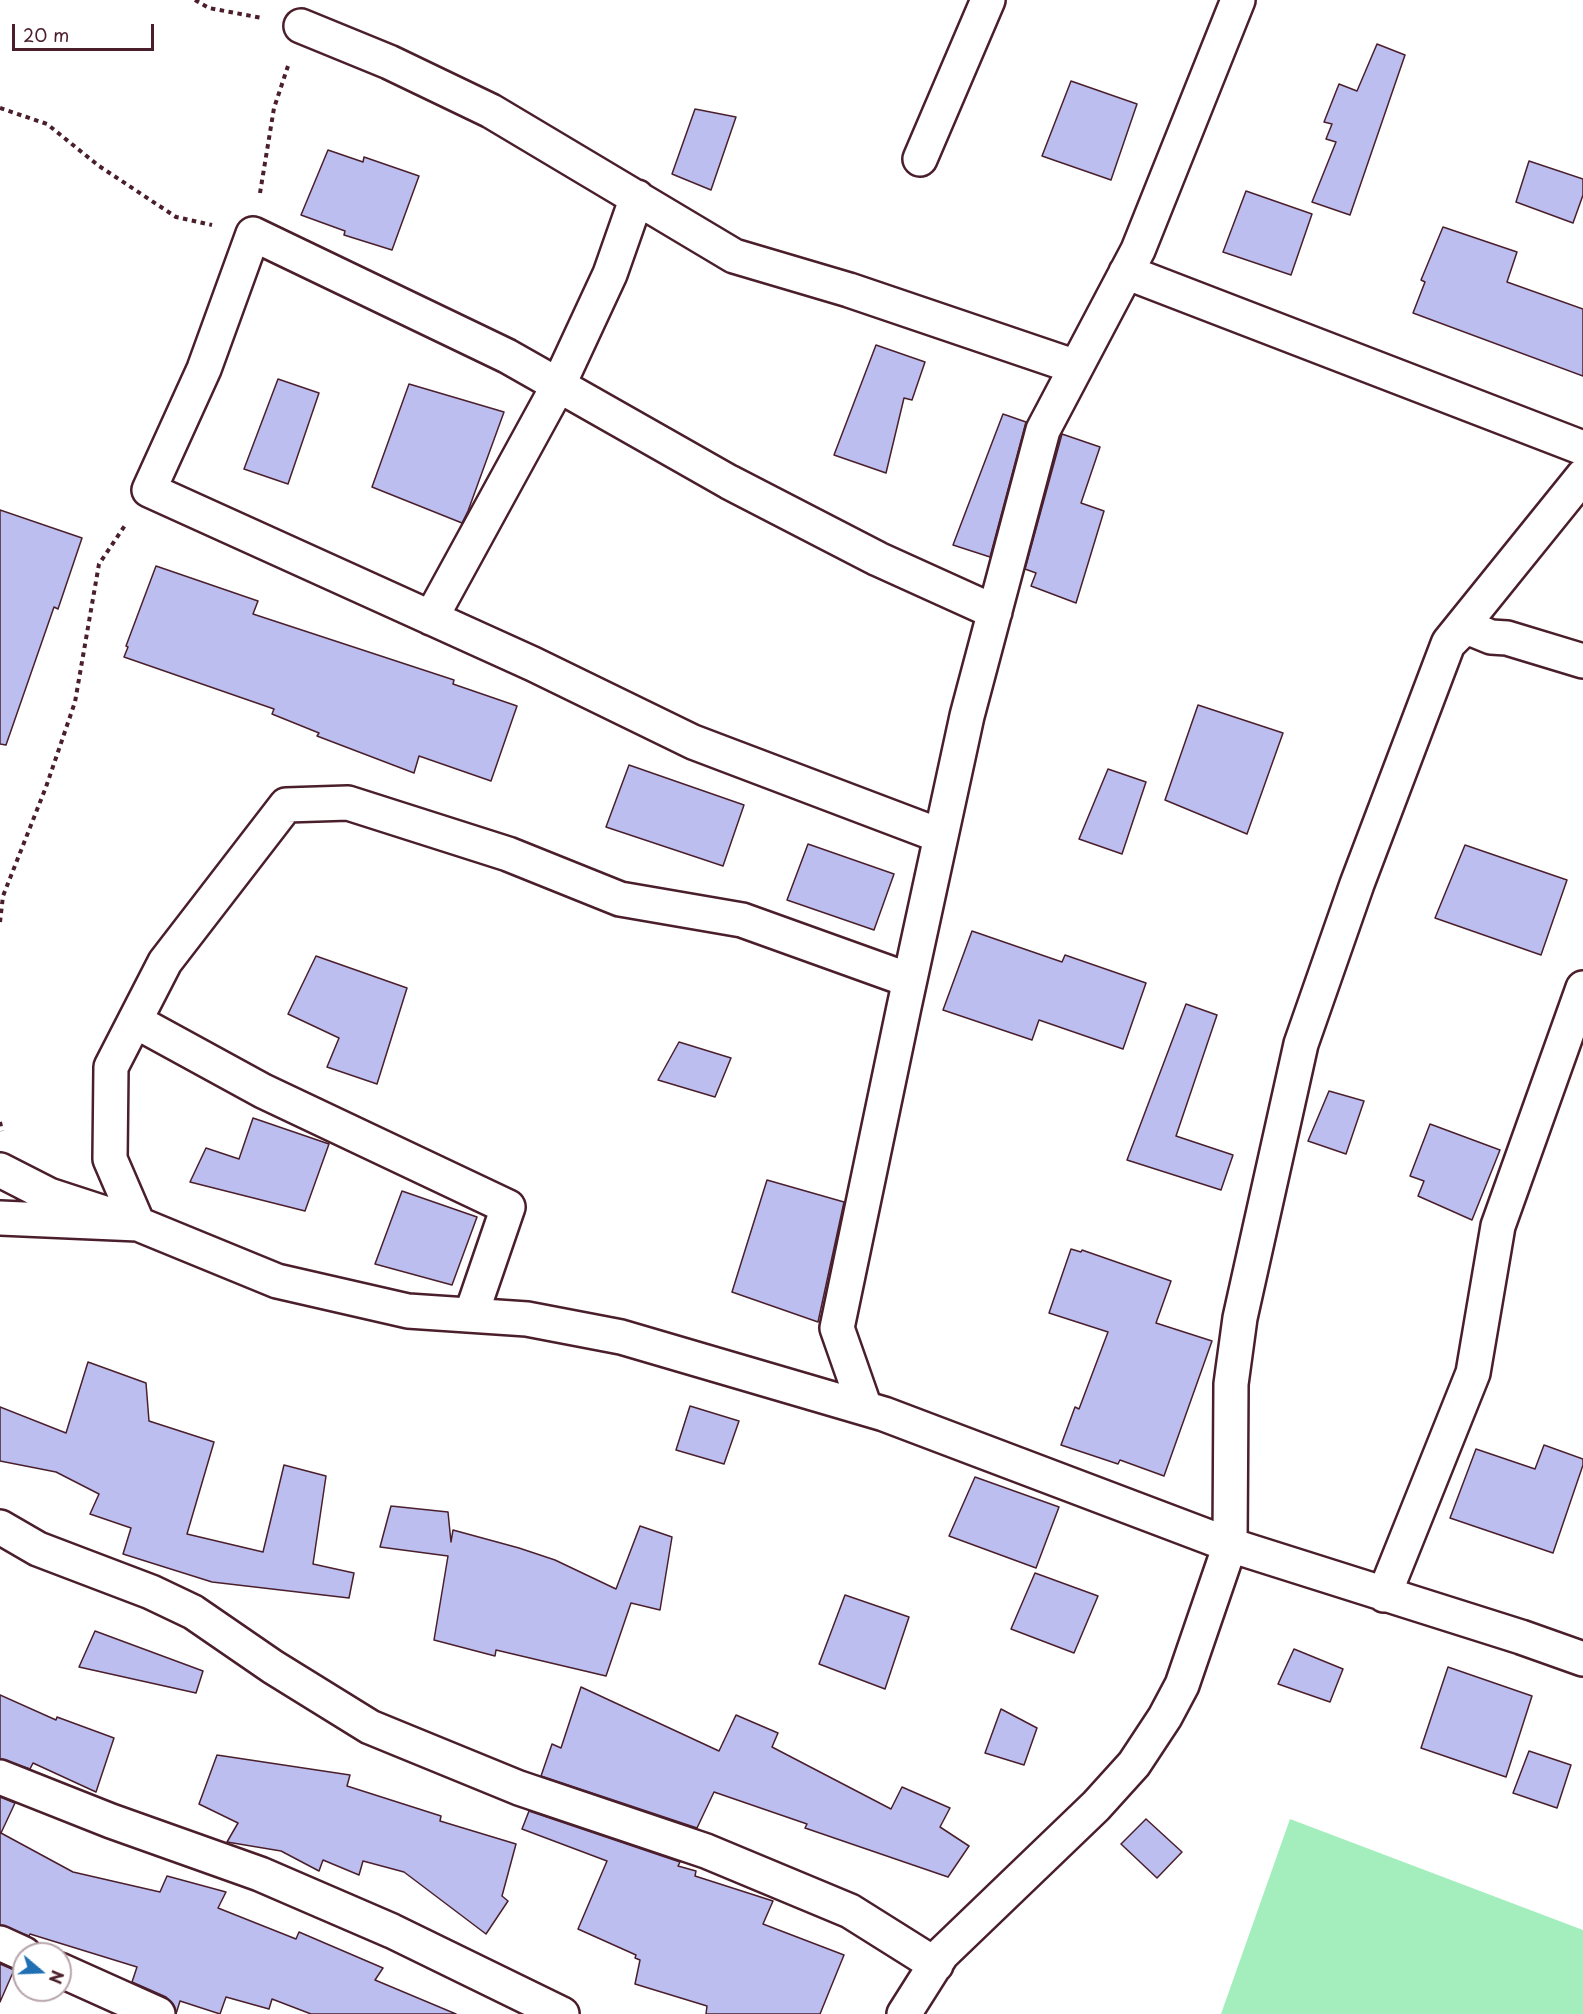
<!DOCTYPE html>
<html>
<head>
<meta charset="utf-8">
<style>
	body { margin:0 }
	#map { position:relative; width:1583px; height:2014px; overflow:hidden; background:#fff; font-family:"Playpen Sans",sans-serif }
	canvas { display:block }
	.north { position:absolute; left:12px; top:1942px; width:60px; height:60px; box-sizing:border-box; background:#fff; border:2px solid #b7a5aa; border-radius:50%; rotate:109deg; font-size:16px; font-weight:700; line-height:24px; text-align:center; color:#4a1f2b }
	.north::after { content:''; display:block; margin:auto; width:21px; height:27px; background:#1f6fb2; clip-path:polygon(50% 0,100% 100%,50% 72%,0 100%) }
	.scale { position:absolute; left:12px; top:24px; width:142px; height:27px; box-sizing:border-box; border:3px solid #4a1f2b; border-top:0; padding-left:8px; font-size:18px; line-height:21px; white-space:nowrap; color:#4a1f2b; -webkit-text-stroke:4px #fff; paint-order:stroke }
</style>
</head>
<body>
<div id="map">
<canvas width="1583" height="2014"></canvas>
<div class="north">N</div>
<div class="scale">20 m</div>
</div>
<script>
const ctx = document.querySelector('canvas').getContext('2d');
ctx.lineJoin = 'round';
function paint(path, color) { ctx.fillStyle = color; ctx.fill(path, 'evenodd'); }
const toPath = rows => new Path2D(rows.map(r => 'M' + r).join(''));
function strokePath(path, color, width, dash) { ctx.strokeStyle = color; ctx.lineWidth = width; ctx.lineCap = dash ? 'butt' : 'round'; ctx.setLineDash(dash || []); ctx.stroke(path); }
const green = toPath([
	[1290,1819,1583,1930,1583,2014,1221,2014]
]);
const building = toPath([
	[1377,44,1405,55,1350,215,1312,202,1336,142,1326,139,1332,124,1324,122,1339,84,1357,91,1377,44],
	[1071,81,1137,104,1111,180,1042,156,1071,81],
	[695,109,736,117,711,190,672,174,695,109],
	[328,150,363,162,364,157,419,176,392,250,344,235,345,231,301,215,328,150],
	[1529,161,1583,179,1583,195,1573,223,1516,202,1529,161],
	[1246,191,1312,214,1291,275,1223,252,1246,191],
	[1443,227,1517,252,1507,282,1583,309,1583,376,1413,313,1425,282,1421,280,1443,227],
	[876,345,925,362,912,400,904,398,886,473,834,455,876,345],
	[278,379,319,393,288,484,244,469,278,379],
	[409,384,504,412,468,511,462,523,372,487,409,384],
	[1003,414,1026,422,990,557,953,545,1003,414],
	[1062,434,1100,447,1081,503,1104,511,1076,603,1031,586,1036,573,1025,569,1062,434],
	[0,510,82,538,58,609,54,607,6,745,0,744,0,510],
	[156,566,258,601,253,614,454,680,453,684,517,706,491,781,419,756,414,773,317,736,319,733,272,714,274,709,124,657,128,647,126,646,156,566],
	[1198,705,1283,733,1247,834,1165,800,1198,705],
	[629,765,744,805,723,866,606,827,629,765],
	[1108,769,1146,782,1122,854,1079,839,1108,769],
	[808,844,894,874,874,930,787,900,808,844],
	[1465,845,1567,880,1541,955,1435,918,1465,845],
	[972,931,1062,962,1065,955,1146,983,1123,1049,1039,1020,1032,1040,943,1010,972,931],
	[316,956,407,988,377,1084,327,1067,339,1038,288,1014,316,956],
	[1186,1004,1217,1015,1176,1136,1233,1155,1221,1190,1127,1160,1186,1004],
	[679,1042,731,1058,715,1097,658,1080,679,1042],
	[1329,1091,1364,1101,1346,1154,1308,1141,1329,1091],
	[253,1118,329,1144,305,1211,190,1182,206,1148,239,1159,253,1118],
	[1430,1124,1500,1150,1472,1220,1418,1196,1424,1181,1410,1176,1430,1124],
	[767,1180,844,1202,818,1322,732,1292,767,1180],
	[402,1191,477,1217,452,1285,375,1264,402,1191],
	[1071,1249,1081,1252,1082,1250,1171,1281,1156,1323,1212,1341,1164,1476,1120,1460,1118,1464,1061,1445,1075,1407,1079,1409,1108,1332,1049,1313,1071,1249],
	[88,1362,146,1383,149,1421,214,1442,187,1534,263,1552,284,1465,326,1476,313,1564,354,1573,349,1598,212,1582,123,1554,131,1528,90,1514,99,1494,56,1472,0,1461,0,1407,66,1433,88,1362],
	[690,1406,739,1421,724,1464,676,1450,690,1406],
	[1544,1445,1583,1459,1583,1465,1553,1553,1450,1518,1476,1449,1535,1469,1544,1445],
	[975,1477,1059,1507,1036,1568,949,1536,975,1477],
	[391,1506,448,1512,451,1542,453,1530,519,1548,555,1560,616,1589,640,1526,672,1537,660,1610,631,1603,606,1676,496,1650,495,1656,434,1640,448,1556,380,1547,391,1506],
	[1035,1573,1098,1596,1074,1653,1011,1629,1035,1573],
	[845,1595,909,1617,885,1689,819,1664,845,1595],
	[95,1631,203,1671,196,1693,79,1667,95,1631],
	[1294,1649,1343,1669,1330,1702,1278,1684,1294,1649],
	[1448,1667,1532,1696,1506,1777,1421,1748,1448,1667],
	[581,1687,719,1751,736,1715,778,1733,772,1747,891,1809,902,1787,950,1808,940,1827,969,1846,948,1877,805,1828,807,1824,714,1792,697,1828,541,1776,552,1744,561,1748,581,1687],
	[0,1695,56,1720,57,1717,114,1738,96,1792,33,1763,30,1769,0,1759,0,1695],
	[1001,1709,1037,1728,1024,1765,985,1753,1001,1709],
	[1529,1751,1571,1765,1557,1808,1513,1793,1529,1751],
	[217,1755,350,1775,347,1786,441,1816,440,1821,516,1844,502,1896,508,1901,486,1934,404,1872,363,1861,359,1875,323,1860,319,1871,281,1851,227,1842,238,1823,199,1804,217,1755],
	[0,1797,15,1803,1,1833,73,1872,160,1892,167,1876,226,1892,218,1908,296,1939,299,1932,383,1968,375,1980,456,2014,311,2014,272,1999,269,2009,226,1997,220,2014,180,2001,176,2014,173,2004,166,1997,132,1982,137,1967,30,1934,29,1936,0,1925,0,1797],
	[529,1811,680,1862,678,1866,696,1871,695,1876,773,1901,763,1924,844,1955,820,2014,706,2014,707,2006,635,1984,640,1960,635,1958,636,1955,578,1929,607,1861,522,1829,529,1811],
	[1146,1819,1182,1852,1157,1878,1121,1844,1146,1819],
	[0,1964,14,1970,0,2002,0,1964]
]);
const path = toPath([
	[195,0,209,8,262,18],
	[0,108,47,124,99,166,176,217,212,225],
	[260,193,274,108,288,66],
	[0,922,3,896,46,787,75,702,99,564,126,524],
	[0,1122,2,1131]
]);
const minor = toPath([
	[301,26,389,62,491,111,734,256,849,290,1076,367],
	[920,159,988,0],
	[1126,272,1583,448],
	[431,618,558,386,610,274,637,197],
	[1449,642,1583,476],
	[941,836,693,742,533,664,149,490,204,369,253,234,507,356,729,482,878,559,995,612],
	[135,1021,263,1091,508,1207,471,1315],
	[0,1170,49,1195,138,1224,277,1281,408,1311,527,1319,621,1337,884,1414,1230,1545,1521,1637,1583,1659],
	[0,1218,138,1224,110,1159,111,1067,165,962,286,805,348,803,508,854,620,899,742,920,909,980],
	[865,1408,837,1328,904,1007,967,716,1043,430,1138,250,1238,0],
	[0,1527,38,1549,151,1592,193,1612,273,1667,370,1727,519,1788,706,1851,850,1911,936,1965],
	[1384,1595,1473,1373,1498,1226,1583,988],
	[0,1777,111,1821,260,1874,392,1931,562,2014],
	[0,1943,24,1954],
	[60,1970,158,2014],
	[904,2014,942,1954,1096,1806,1134,1764,1165,1717,1182,1685,1230,1545,1231,1384,1240,1318,1301,1044,1357,884,1448,644,1459,633,1469,628,1491,637,1507,638,1583,661]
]);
paint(green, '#a4eebd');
paint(building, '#bdbef0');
strokePath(building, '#4a1f2b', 1.5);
strokePath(minor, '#4a1f2b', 38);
strokePath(path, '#4a1f2b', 4, [4.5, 4.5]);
strokePath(minor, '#fff', 33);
</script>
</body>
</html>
